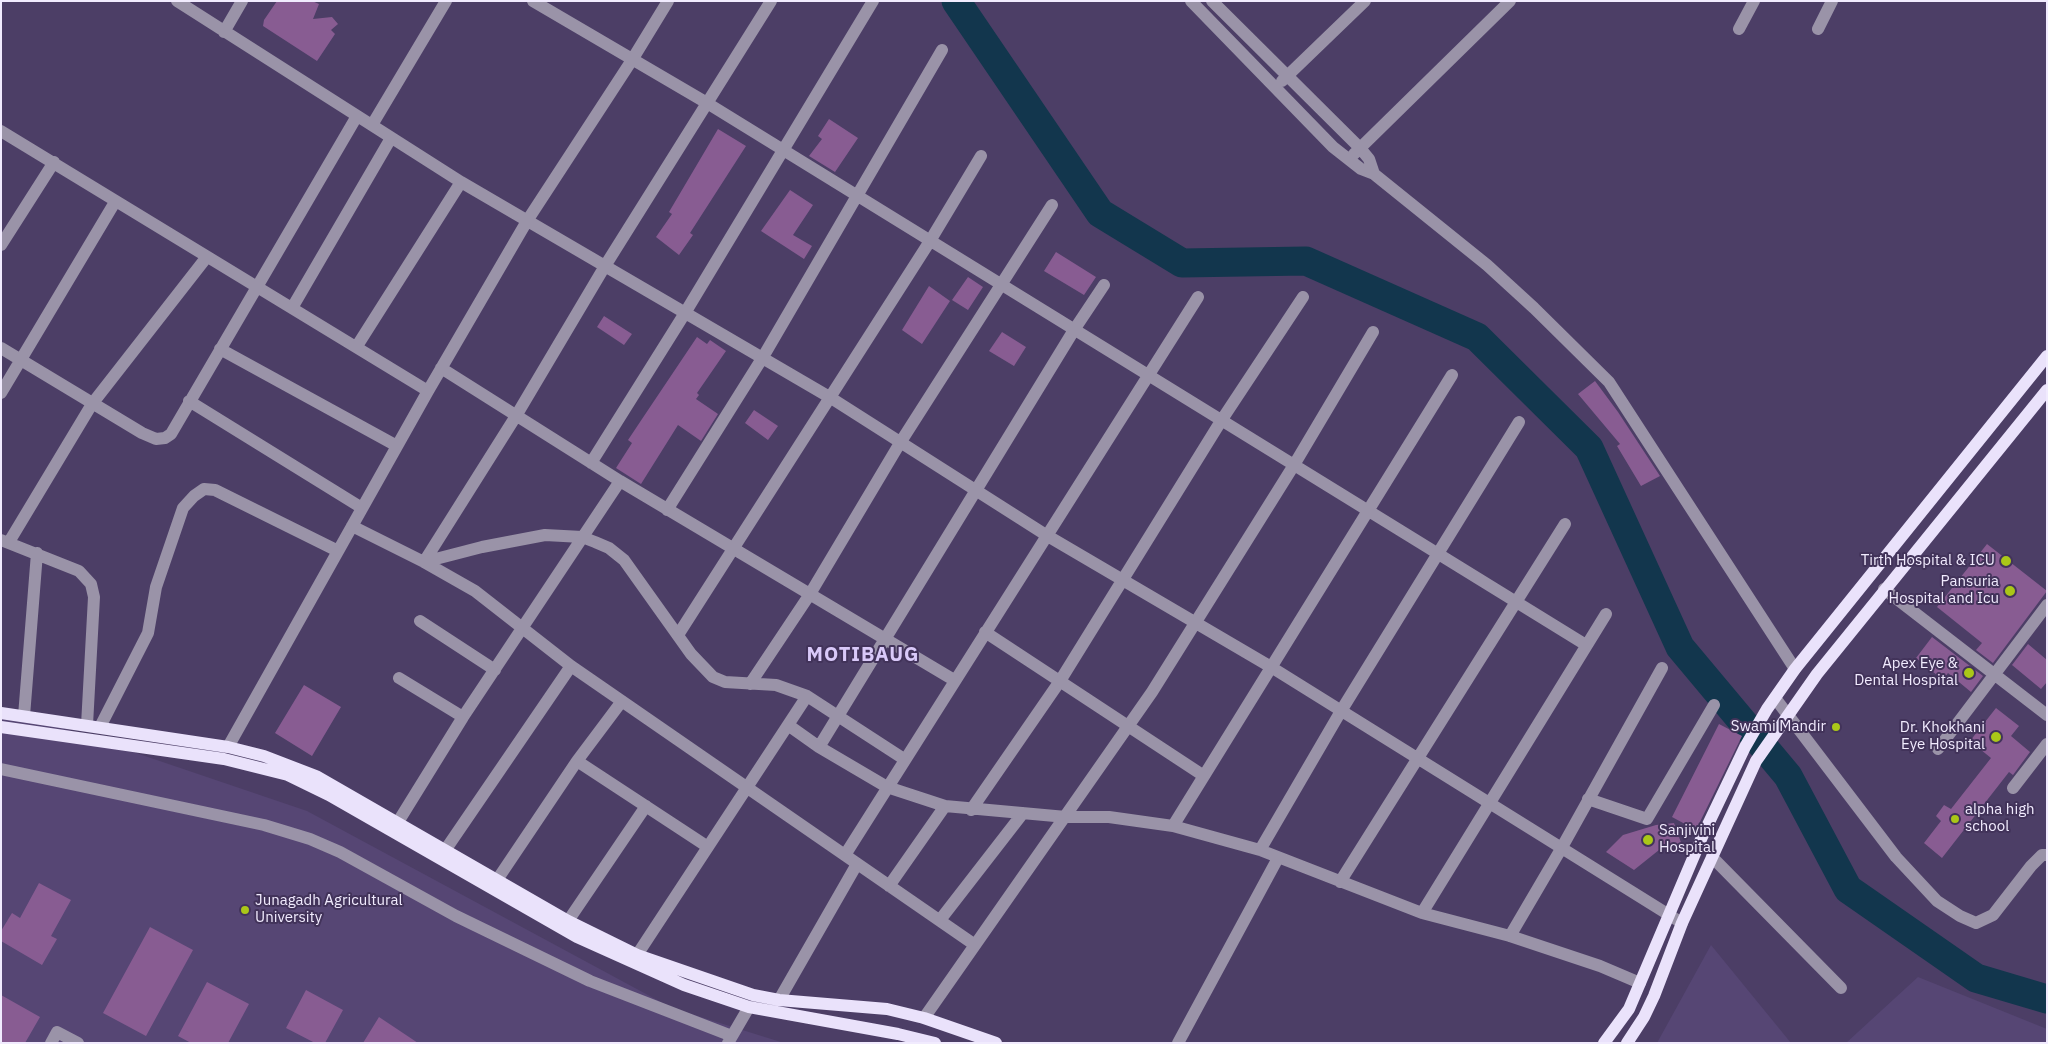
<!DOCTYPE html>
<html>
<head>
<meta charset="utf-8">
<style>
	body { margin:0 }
	#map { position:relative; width:2048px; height:1044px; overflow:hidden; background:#4c3e66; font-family:"IBM Plex Sans",sans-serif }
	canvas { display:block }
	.frame { position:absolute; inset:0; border:2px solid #f1ebfe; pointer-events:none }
</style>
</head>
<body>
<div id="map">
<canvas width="2048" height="1044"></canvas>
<div class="frame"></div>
</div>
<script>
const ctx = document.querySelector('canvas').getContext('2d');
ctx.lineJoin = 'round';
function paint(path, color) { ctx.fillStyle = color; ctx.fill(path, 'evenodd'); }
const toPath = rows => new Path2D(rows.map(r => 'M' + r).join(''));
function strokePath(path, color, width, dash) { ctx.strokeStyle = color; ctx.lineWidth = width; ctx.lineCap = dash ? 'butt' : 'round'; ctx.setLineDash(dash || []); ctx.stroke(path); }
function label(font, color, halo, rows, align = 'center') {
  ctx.font = font + ' "IBM Plex Sans",sans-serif'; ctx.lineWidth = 4; ctx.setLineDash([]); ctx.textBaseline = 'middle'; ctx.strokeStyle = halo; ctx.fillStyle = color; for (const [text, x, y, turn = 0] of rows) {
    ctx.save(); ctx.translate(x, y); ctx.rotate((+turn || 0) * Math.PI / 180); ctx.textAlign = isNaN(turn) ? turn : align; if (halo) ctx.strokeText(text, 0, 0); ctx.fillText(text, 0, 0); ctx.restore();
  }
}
const built = toPath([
	[1,717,33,718,307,811,672,1008,784,1043,1,1043],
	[1711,945,1791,1043,1657,1043],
	[1918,977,2047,1029,2047,1043,1846,1043]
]);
const river = toPath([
	[956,1,1100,213,1182,263,1306,261,1477,337,1589,448,1680,647,1788,776,1848,889,1976,978,2047,999]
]);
const building = toPath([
	[277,1,312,1,319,4,313,19,332,17,338,24,331,30,335,34,317,61,263,26,264,20],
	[829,119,858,138,835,172,809,156,822,139,818,136],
	[718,129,746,146,690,233,693,235,679,255,656,237,672,214,669,212],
	[790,190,813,205,793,235,812,246,804,259,761,231],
	[1056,252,1096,277,1084,295,1044,271],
	[968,277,983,287,968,310,952,300],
	[929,286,950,301,922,344,902,330],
	[604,316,632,334,624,345,597,327],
	[1002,332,1026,347,1014,366,989,351],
	[697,337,707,344,710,340,726,351,697,393,699,395,696,399,718,414,701,441,678,425,641,484,616,468,632,443,628,440,642,419],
	[1595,381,1618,412,1660,476,1641,486,1617,446,1620,444,1578,394],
	[754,410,778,426,768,440,745,423],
	[1987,544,2047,591,1993,663,1976,650,1982,643,1937,607],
	[1932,637,1983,676,1971,692,1948,673,1943,680,1916,658],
	[2028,644,2047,660,2047,682,2041,689,2012,665],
	[304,685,341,707,312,756,275,733],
	[1996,708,2019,726,2011,736,2030,752,2013,775,2009,772,1942,858,1924,843,1941,821,1936,816,1944,805,1951,809,1991,758,1970,741],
	[1719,724,1742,736,1696,830,1672,817],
	[1674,823,1683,848,1670,847,1659,850,1634,870,1606,852,1623,835,1656,825],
	[39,883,71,900,51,936,57,939,42,965,1,941,1,931,12,913,20,918],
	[150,927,193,950,146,1036,103,1013],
	[207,982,249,1004,228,1043,191,1043,178,1036],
	[306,990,343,1010,325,1043,315,1043,286,1028],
	[1,995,40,1017,25,1043,1,1043],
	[379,1017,418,1043,363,1043]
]);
const minor = toPath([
	[177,1,461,182,831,398,1046,535,1271,667,1682,923],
	[533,1,707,103,1586,645],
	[1191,1,1333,147,1361,169,1374,174,1487,265,1534,308,1609,382,1795,669],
	[1212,1,1360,148,1369,159,1374,174],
	[1739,29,1754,1],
	[1818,29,1832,1],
	[224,32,242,1],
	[1282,81,1365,1],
	[372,125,446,1],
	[1,131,428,391],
	[1354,154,1510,1],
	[1,245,54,162],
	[292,308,391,138],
	[357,346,461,182],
	[1,348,142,433,156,439,165,438,171,434,357,116],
	[220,349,397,446],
	[441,368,620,481,954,680],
	[1,393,115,202],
	[189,401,362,508],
	[591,463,685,313,873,1],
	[667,510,763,357,942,50],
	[352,526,424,562,475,591,571,666,975,945],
	[1,540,79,571,91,584,94,597,87,725],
	[9,542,92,404,206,258],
	[424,562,516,416,605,266,771,1],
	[424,562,482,547,545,535,582,537,595,542,609,548,624,560,691,654,713,677,725,682,776,685,807,696,904,759],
	[1884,589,2047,715],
	[420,621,495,670],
	[985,632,1204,776],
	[678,635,930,241,981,156],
	[399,678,463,717],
	[750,684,810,594,900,443,1052,205],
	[1775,698,1896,857,1937,901,1960,916,1976,923,1993,915,2031,866,2042,855,2047,855],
	[24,716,37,553],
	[788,725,819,747,887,787,945,806,1066,817,1109,817,1173,826,1260,850,1422,913,1510,936,1600,966,1640,983],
	[100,727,148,633,156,587,183,508,194,496,204,489,215,490,338,551],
	[228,747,428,391,527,221,632,60,668,1],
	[819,747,1074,330,1104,285],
	[1938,749,2047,605],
	[577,761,708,847],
	[1,769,264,825,310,839,340,852,456,916,590,981,732,1036],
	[2013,788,2047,744],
	[1588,799,1647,819,1714,705],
	[971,810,1060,681,1221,421,1303,297],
	[398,822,463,717,620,481],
	[1173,826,1452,375],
	[446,849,571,666],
	[1260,850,1341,711,1519,422],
	[845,855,1198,297],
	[1712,857,1841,988],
	[497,880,577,761,622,701],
	[1340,882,1565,524],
	[889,886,945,806],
	[1422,913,1606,614],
	[940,920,1023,813],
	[568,921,646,806],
	[1510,936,1561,849,1662,668],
	[637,955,807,696],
	[779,1000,857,864],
	[924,1018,1152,692,1294,465,1373,332],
	[51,1043,57,1032,78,1043],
	[728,1043,749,1007],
	[1178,1043,1278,858]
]);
const major = toPath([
	[1,713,228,747,264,756,316,776,568,921,637,955,753,995,779,1000,887,1009,924,1018,996,1043],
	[1,727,224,759,288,775,329,795,577,937,684,985,749,1007,898,1034,935,1043],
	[1604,1043,1629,1009,1702,837,1745,747,1767,709,1795,669,2047,356],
	[1627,1043,1644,1017,1654,996,1682,923,1756,761,1817,674,2047,390]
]);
const markers = [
	[2006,561,6,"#aac718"],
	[2010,591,6,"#aac718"],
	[1969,673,6,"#aac718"],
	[1836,727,5,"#aac718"],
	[1996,737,6,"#aac718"],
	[1955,819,5,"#aac718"],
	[1648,840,6,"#aac718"],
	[245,910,5,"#aac718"]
];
const poiNames = [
	["Tirth Hospital & ICU",1995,561],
	["Pansuria",1999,582],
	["Hospital and Icu",1999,599],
	["Apex Eye &",1958,664],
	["Dental Hospital",1958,681],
	["Swami Mandir",1826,727],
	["Dr. Khokhani",1985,728],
	["Eye Hospital",1985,745],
	["alpha high",1965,810,"left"],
	["school",1965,827,"left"],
	["Sanjivini",1659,831,"left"],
	["Hospital",1659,848,"left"],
	["Junagadh Agricultural",255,901,"left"],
	["University",255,918,"left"]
];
const districtNames = [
	["MOTIBAUG",863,655]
];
paint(built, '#564674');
strokePath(river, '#12364d', 29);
paint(building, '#885c92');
strokePath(minor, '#9a93a8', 12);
strokePath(major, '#eae2fb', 12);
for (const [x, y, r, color] of markers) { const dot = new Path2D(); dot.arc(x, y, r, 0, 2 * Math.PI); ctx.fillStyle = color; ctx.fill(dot); strokePath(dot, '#42335a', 2); }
label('15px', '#f1ebfe', '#42335a', poiNames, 'right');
ctx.letterSpacing = '1px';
label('bold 20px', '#d9c9f9', '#42335a', districtNames);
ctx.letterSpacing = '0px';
</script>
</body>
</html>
